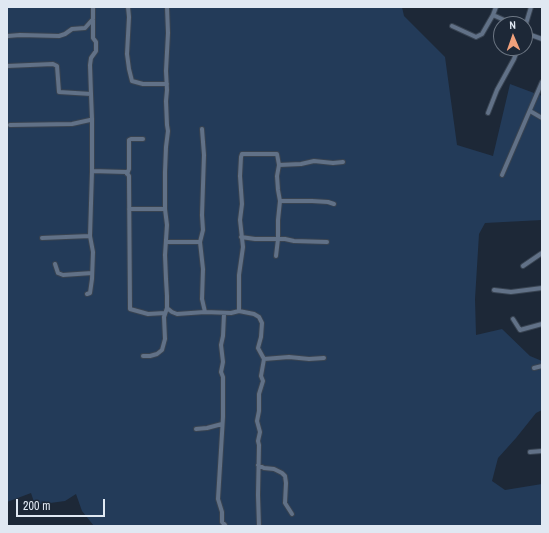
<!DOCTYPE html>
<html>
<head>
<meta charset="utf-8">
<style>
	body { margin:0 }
	#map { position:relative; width:549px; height:533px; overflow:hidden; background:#1d2837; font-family:"Archivo Narrow",sans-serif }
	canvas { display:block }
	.frame { position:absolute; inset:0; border:8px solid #e0e8f2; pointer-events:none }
	.north { position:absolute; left:493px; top:16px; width:40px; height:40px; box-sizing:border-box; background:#1d2837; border:1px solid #6b7582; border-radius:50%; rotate:358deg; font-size:11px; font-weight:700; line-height:16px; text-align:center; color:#e0e8f2 }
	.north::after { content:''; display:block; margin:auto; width:14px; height:18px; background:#f1a17c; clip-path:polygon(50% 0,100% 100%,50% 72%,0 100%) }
	.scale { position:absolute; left:16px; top:499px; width:89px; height:18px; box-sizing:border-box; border:2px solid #e0e8f2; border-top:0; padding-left:5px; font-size:12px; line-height:14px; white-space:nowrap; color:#e0e8f2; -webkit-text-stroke:3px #1d2837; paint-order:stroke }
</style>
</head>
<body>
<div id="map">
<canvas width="549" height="533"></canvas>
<div class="frame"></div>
<div class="north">N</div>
<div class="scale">200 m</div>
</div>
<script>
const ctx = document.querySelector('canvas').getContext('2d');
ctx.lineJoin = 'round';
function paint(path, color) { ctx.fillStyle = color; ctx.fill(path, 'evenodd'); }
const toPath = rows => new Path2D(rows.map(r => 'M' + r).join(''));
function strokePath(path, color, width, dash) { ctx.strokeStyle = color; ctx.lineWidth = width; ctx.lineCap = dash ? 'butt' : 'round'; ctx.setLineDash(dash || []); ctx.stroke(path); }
const green = toPath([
	[7,7,402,7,404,16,445,57,457,145,493,156,510,84,542,96,542,220,485,223,479,234,475,299,476,335,502,329,530,356,542,361,542,410,536,413,516,438,498,458,492,481,505,490,542,484,542,526,94,526,82,511,76,494,65,501,35,505,31,493,7,502]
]);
const minor = toPath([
	[128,7,129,17,127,54,129,69,132,81,143,84,167,84],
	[493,15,496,7],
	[452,26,476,37,482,34,493,15,513,24],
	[525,27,531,7],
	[525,28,527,32,531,35,542,39],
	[8,36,20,35,59,36,65,34,72,29,85,28,93,19],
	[7,66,53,64,57,66,59,92,91,94,90,65,91,58,96,51,96,42,93,38,93,7],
	[530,111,542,118],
	[488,113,497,90,514,59,518,48],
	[92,119,92,171,126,172,129,176,130,309,148,314,165,313],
	[10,125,72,124,90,120,92,119,91,94],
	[279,165,301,164,314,161,333,163,343,162],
	[127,174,129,169,129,140,131,139,143,139],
	[502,175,542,82],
	[280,201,312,201,328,202,334,204],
	[129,209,165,209],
	[241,237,255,239,285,239,294,241,327,242],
	[42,238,90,236,92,171],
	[166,242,200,242,203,269,202,299,205,312],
	[200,242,203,230,202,215,204,155,202,129],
	[55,264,58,273,63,275,92,273],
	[523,266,542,253],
	[494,290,511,292,542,288],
	[87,294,90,293,92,279,93,252,90,236],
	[167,308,172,312,177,314,205,312,231,313,239,311,239,275,243,247,240,220,242,204,240,176,241,157,242,154,277,154,279,165,277,176,278,190,280,201,278,220,278,239,276,256],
	[239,311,254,314,259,317,262,323,261,337,258,348,264,359,261,376,263,381,259,394,259,411,257,421,260,432,258,441,259,445,258,495,259,526],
	[224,314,223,336,221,345,223,362,221,372,223,377,223,417,218,499,222,512,222,522,225,525],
	[513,319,520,330,542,324],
	[143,356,150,356,157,354,162,350,165,339,164,317,167,308,167,296,166,279,165,255,167,225,165,209,165,172,166,147,168,131,167,125,166,101,167,90,166,71,168,33,167,7],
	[264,359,289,357,309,359,324,358],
	[534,368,542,366],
	[196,429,207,428,222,424],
	[530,452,542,451],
	[258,465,264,468,274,469,282,473,285,476,286,483,285,503,292,514]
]);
paint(green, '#233b59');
strokePath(minor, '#384351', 6);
strokePath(minor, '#617187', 4);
</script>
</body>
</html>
